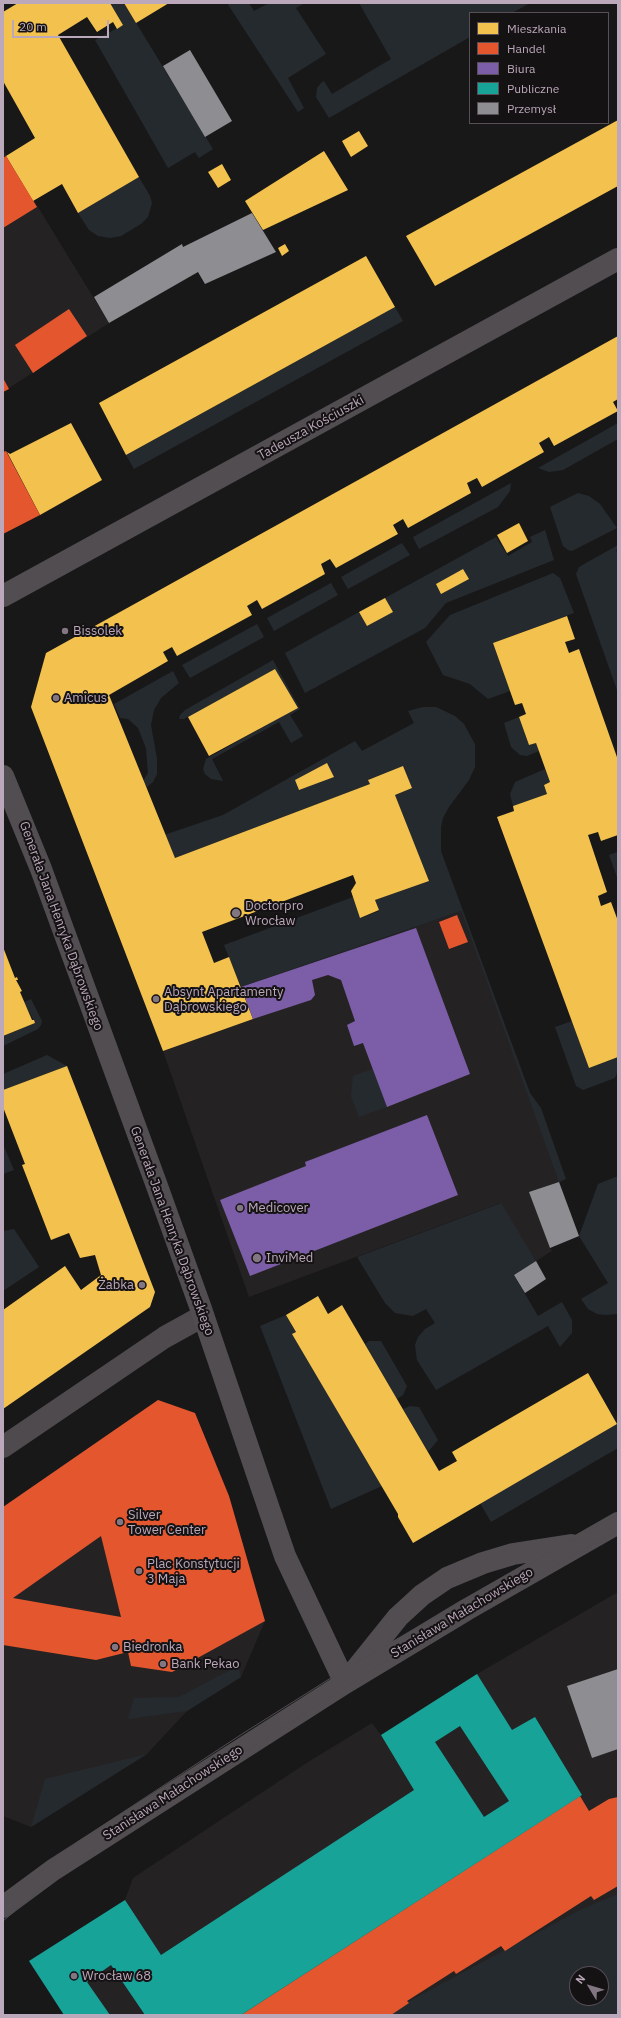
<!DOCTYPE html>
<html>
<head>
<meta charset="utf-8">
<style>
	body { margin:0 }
	#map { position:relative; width:621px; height:2018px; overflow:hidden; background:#191819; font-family:"IBM Plex Sans",sans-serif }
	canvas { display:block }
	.frame { position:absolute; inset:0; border:4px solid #bba8ba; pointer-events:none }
	.legend { position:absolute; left:469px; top:12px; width:140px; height:112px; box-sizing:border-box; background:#151214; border:1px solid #574e56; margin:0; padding:5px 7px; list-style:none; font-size:12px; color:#bba8ba }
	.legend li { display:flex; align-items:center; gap:8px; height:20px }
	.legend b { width:20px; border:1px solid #574e56 }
	.north { position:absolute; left:569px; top:1966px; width:40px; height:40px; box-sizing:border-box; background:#151214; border:1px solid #574e56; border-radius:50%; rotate:308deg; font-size:11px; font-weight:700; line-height:16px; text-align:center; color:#bba8ba }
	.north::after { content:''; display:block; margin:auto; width:14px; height:18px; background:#827682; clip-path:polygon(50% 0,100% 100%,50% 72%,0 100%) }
	.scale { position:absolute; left:12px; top:20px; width:97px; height:18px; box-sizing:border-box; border:2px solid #bba8ba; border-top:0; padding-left:5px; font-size:12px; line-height:14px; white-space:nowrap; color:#bba8ba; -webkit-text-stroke:3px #151214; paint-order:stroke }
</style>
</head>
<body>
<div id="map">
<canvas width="621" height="2018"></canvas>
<div class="frame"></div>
<ul class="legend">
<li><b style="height:11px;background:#f2c14e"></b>Mieszkania</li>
<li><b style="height:11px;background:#e4572e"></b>Handel</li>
<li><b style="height:11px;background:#7b5ea7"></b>Biura</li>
<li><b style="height:11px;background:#17a398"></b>Publiczne</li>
<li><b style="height:11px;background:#8d8d92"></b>Przemysł</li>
</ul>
<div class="north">N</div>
<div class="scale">20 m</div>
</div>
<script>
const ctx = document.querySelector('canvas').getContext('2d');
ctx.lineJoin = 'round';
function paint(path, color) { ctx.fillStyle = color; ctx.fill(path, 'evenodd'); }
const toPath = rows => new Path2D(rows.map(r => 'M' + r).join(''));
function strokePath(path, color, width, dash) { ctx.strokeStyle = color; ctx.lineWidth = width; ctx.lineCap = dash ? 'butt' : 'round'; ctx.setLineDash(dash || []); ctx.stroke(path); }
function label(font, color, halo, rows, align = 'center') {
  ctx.font = font + ' "IBM Plex Sans",sans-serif'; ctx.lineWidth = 4; ctx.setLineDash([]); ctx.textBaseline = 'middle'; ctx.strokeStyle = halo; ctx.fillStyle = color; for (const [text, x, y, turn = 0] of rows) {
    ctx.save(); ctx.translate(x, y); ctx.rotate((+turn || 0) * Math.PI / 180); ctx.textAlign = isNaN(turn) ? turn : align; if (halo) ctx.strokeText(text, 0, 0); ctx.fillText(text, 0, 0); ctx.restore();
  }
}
const built = toPath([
	[3,150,109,323,3,392],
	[461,911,579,1236,550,1248,552,1251,536,1261,500,1203,249,1297,163,1051,253,1019,241,987],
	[158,1400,195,1413,229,1496,265,1621,241,1677,187,1711,147,1754,31,1827,3,1816,3,1507],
	[618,1592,618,2015,64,2015,29,1961,125,1900,133,1878,308,1762,372,1723,381,1735,477,1674],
	[577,1974,601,1974,601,1998,577,1998]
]);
const green = toPath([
	[110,3,124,3,213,149,199,158,195,152,168,168,95,40,123,25],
	[227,3,249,3,254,11,269,3,305,3,296,8,326,54,288,78,304,108,298,112],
	[359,3,530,3,512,13,470,13,470,37,329,118,316,97,317,88,321,83,324,81,332,94,391,59],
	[139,177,150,196,152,203,148,217,141,224,121,236,110,238,98,236,89,230,78,213],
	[395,307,403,321,134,469,126,455],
	[618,423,618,439,563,470,549,472,538,468],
	[511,483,510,491,498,507,419,549,413,537],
	[578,493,589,496,600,504,617,528,572,551,568,550,563,546,550,507],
	[545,530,554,560,446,603,425,628,305,693,285,653,359,612,367,626,392,612,385,598,496,537,508,556,532,542,530,537],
	[402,543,410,555,348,589,341,577],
	[618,545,618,549,616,550,618,554,618,693,576,574,579,567],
	[553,573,560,578,574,613,493,643,510,691,488,699,470,684,443,675,426,642,450,615],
	[331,583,338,595,274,631,267,618],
	[257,624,264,637,190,678,182,665],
	[273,660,300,709,290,715,303,736,291,743,279,722,212,759,223,781,211,779,205,774,203,769,206,759,297,708,275,669,184,719,179,719,180,715,185,710],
	[173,671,179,683,161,698,154,710,151,725,157,759,157,774,153,782,147,787,143,781,148,773,146,748,138,728,128,719,120,718,114,704],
	[423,707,436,707,455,716,464,724,475,744,475,767,469,780,449,807,443,818,441,827,441,851,530,1093,541,1108,566,1179,559,1182,461,911,241,987,224,945,353,897,361,918,379,911,375,900,428,881,395,795,411,788,403,767,369,779,370,784,175,858,164,835,223,815,355,741,362,751,414,723,408,711],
	[519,717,529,745,536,743,539,751,527,756,520,755,511,747,504,723],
	[545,769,550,782,544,785,547,794,513,806,510,794,515,782],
	[618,852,618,880,609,855],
	[31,999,42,1021,41,1025,38,1029,3,1046,3,1036,35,1023,24,1002],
	[572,1021,589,1068,618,1057,618,1070,615,1078,583,1090,576,1086,555,1027],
	[47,1055,67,1066,3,1090,3,1074],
	[373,1069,387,1107,359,1117,351,1096,353,1076],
	[3,1144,14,1170,3,1174],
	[618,1176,618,1314,605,1315,597,1314,588,1309,581,1299,608,1283,579,1236,598,1184],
	[501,1203,536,1261,514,1275,538,1316,562,1302,572,1320,572,1333,560,1347,548,1326,436,1390,417,1360,415,1345,418,1337,425,1329,435,1323,426,1309,413,1316,395,1313,385,1303,357,1257],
	[14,1229,39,1267,3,1291,3,1231],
	[286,1315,382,1486,331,1509,260,1326],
	[369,1341,381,1341,407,1386,403,1395,397,1399,365,1344],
	[410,1406,419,1407,438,1440,428,1452,403,1409],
	[617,1424,618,1448,491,1522,480,1503],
	[238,1666,241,1677,187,1711,128,1719,134,1698,179,1697],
	[147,1754,31,1827,45,1779],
	[618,1894,618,2015,383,2015,582,1909],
	[577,1974,601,1974,601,1998,577,1998]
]);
const homes = toPath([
	[18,3,110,3,123,25,117,29,113,22,97,32,87,17,58,35,139,177,78,213,62,184,33,201,6,156,35,138,3,81,3,12],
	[124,3,169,3,136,23],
	[618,120,618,186,435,286,406,236],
	[359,131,368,146,351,157,342,141],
	[324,151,348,190,263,230,245,201],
	[222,164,231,180,218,188,208,172],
	[285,244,289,251,282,256,278,248],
	[366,256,395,307,126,455,99,403],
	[618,336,618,399,613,402,618,411,554,446,549,437,539,443,544,452,482,487,477,478,467,483,471,493,408,528,403,519,393,525,398,534,336,568,330,559,321,564,325,574,262,609,257,600,247,606,252,615,177,656,172,647,163,652,168,661,109,695,175,858,370,784,368,780,403,766,412,788,395,795,429,881,375,900,379,910,360,918,351,891,356,883,353,875,202,932,214,963,229,957,253,1019,163,1051,31,707,46,653],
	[71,423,102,480,40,515,7,452,10,454],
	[519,523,528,541,507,553,497,535],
	[463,569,469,579,441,594,436,584],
	[385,598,393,612,367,626,359,612],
	[567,616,575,639,565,642,569,653,579,649,618,760,618,835,601,841,598,832,588,835,607,892,598,896,601,906,611,902,618,921,618,1057,589,1068,497,817,514,811,513,806,547,794,544,785,550,782,536,743,529,745,519,717,526,714,522,703,515,705,493,643],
	[275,669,298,708,209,756,188,717],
	[327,763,334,777,299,790,295,780],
	[3,947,15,978,17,977,18,980,16,980,22,991,20,992,32,1020,34,1020,35,1023,3,1036],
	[67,1066,155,1292,150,1307,3,1409,3,1310,65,1266,81,1290,101,1275,95,1255,80,1258,69,1233,51,1240,22,1165,25,1164,3,1107,3,1090],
	[318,1296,328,1314,342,1305,439,1471,457,1461,452,1452,588,1373,617,1424,413,1543,398,1517,398,1514,292,1334,296,1332,286,1315]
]);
const shops = toPath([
	[6,156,37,207,3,228,3,158],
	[69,309,87,336,33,373,15,345],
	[3,378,9,389,3,392],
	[6,451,40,515,3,534,3,452],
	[457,915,468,942,449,949,439,922],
	[158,1400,195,1413,229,1496,265,1621,172,1672,131,1666,128,1652,96,1660,3,1645,3,1507],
	[101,1536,121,1617,13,1598],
	[580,1796,589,1811,609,1799,618,1797,618,1886,594,1900,591,1896,505,1951,501,1946,456,1974,454,1971,407,2001,409,2003,391,2015,241,2015]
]);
const offices = toPath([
	[416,928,470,1074,387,1107,363,1043,354,1046,347,1025,355,1021,341,980,328,975,312,980,315,995,311,1000,253,1019,241,987],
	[427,1115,458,1195,250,1276,220,1200,306,1166,305,1162]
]);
const public = toPath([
	[477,1674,512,1730,535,1717,582,1795,241,2015,145,2015,111,1965,87,1982,110,2015,64,2015,29,1961,125,1900,161,1955,414,1790,381,1735],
	[460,1726,509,1801,484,1817,435,1742]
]);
const industry = toPath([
	[190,50,232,121,205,137,163,66],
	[252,213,276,252,205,284,198,272,109,323,94,297,182,244,183,247],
	[559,1182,579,1236,550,1248,529,1192],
	[536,1261,546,1279,525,1293,514,1275],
	[618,1669,618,1749,592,1758,567,1686]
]);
const street = toPath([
	[3,1447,165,1337,203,1316]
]);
const secondary = toPath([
	[3,596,618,259],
	[3,776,41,869,157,1186,200,1306,285,1556,345,1683],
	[353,1673,398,1617,422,1595,447,1578,483,1563,513,1554,571,1545],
	[3,1907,53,1870,345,1683,466,1610,618,1523]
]);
const tram = toPath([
	[3,1902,76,1843,242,1734,353,1664,618,1514],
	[3,1921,43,1887,79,1860,313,1708,375,1668,618,1530]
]);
const markers = [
	[65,631,4,"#827682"],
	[56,698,4,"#827682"],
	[236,913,5,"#827682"],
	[156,999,4,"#827682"],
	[240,1208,4,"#827682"],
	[257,1258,5,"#827682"],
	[142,1285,4,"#827682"],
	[120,1522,4,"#827682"],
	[139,1571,4,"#827682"],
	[115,1647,4,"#827682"],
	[163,1664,4,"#827682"],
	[74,1976,4,"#827682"]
];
const streetNames = [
	["Tadeusza Kościuszki",311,428,-29],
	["Generała Jana Henryka Dąbrowskiego",61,926,70],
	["Generała Jana Henryka Dąbrowskiego",172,1231,70],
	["Stanisława Małachowskiego",462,1613,-31],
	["Stanisława Małachowskiego",173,1793,-33]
];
const poiNames = [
	["Bissolek",73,631],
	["Amicus",64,698],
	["Doctorpro",245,906],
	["Wrocław",245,921],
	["Absynt Apartamenty",164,992],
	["Dąbrowskiego",164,1007],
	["Medicover",248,1208],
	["InviMed",266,1258],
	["Żabka",134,1285,"right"],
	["Silver",128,1515],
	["Tower Center",128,1530],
	["Plac Konstytucji",147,1564],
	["3 Maja",147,1579],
	["Biedronka",123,1647],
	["Bank Pekao",171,1664],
	["Wrocław 68",82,1976]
];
paint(built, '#252223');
paint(green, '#252a2f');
paint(homes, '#f2c14e');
paint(shops, '#e4572e');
paint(offices, '#7b5ea7');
paint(public, '#17a398');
paint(industry, '#8d8d92');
strokePath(street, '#4e4a4e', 22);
strokePath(secondary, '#514d51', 22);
strokePath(tram, '#504c50', 1);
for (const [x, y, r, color] of markers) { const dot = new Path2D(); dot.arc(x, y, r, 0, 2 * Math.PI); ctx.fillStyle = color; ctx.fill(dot); strokePath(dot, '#151214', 1.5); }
label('13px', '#bba8ba', '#151214', streetNames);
label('13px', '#bba8ba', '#151214', poiNames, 'left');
</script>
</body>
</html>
